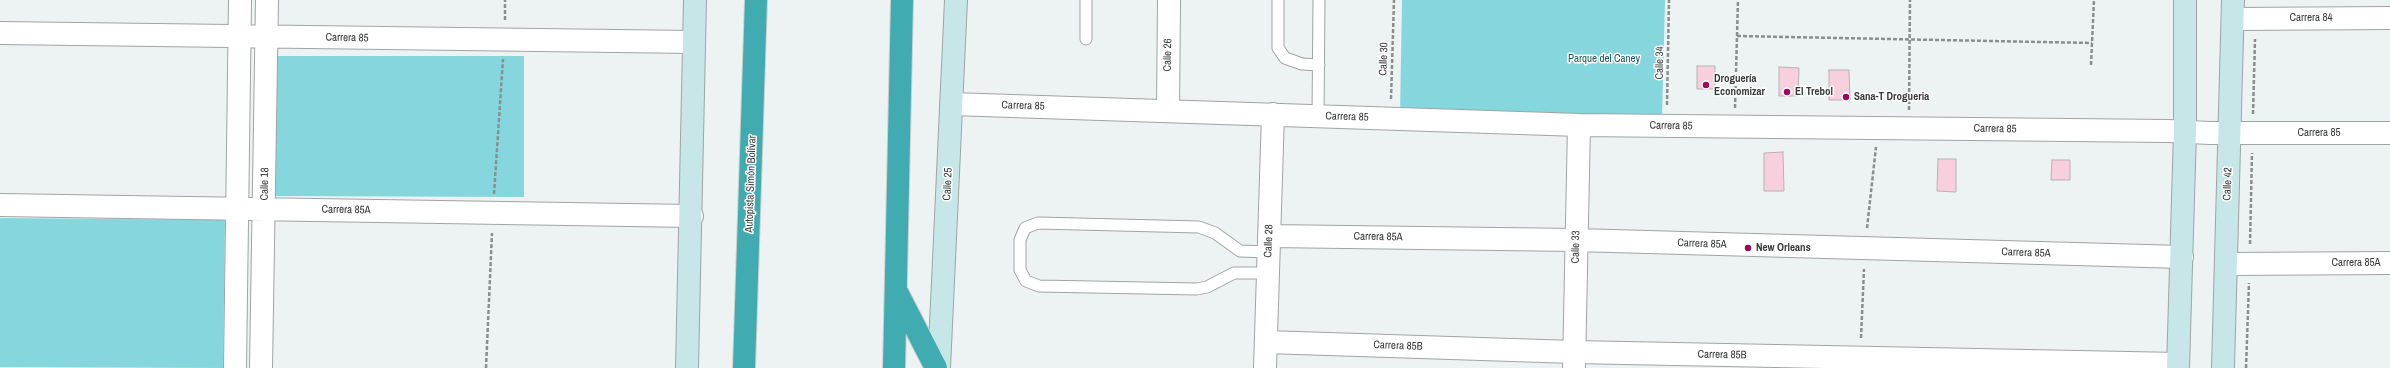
<!DOCTYPE html>
<html>
<head>
<meta charset="utf-8">
<style>
	body { margin:0 }
	canvas { display:block; background:#edf2f2 }
</style>
</head>
<body>
<canvas width="2390" height="368"></canvas>
<script>
const ctx = document.querySelector('canvas').getContext('2d');
ctx.lineJoin = 'round';
function paint(path, color) { ctx.fillStyle = color; ctx.fill(path, 'evenodd'); }
const toPath = rows => new Path2D(rows.map(r => 'M' + r).join(''));
function strokePath(path, color, width, dash) { ctx.strokeStyle = color; ctx.lineWidth = width; ctx.lineCap = dash ? 'butt' : 'round'; ctx.setLineDash(dash || []); ctx.stroke(path); }
function label(font, color, halo, rows, align = 'center') {
  ctx.font = font + ' "Archivo Narrow",sans-serif'; ctx.lineWidth = 3; ctx.setLineDash([]); ctx.textBaseline = 'middle'; ctx.strokeStyle = halo; ctx.fillStyle = color; for (const [text, x, y, turn = 0] of rows) {
    ctx.save(); ctx.translate(x, y); ctx.rotate((+turn || 0) * Math.PI / 180); ctx.textAlign = isNaN(turn) ? turn : align; if (halo) ctx.strokeText(text, 0, 0); ctx.fillText(text, 0, 0); ctx.restore();
  }
}
const green = toPath([
	[1402,0,1665,0,1662,119,1400,115],
	[272,56,524,56,524,197,270,196],
	[0,218,225,220,223,368,0,367]
]);
const building = toPath([
	[1697,66,1715,66,1715,89,1697,89,1697,66],
	[1779,67,1799,68,1798,96,1779,96,1779,67],
	[1829,70,1849,70,1850,100,1829,100,1829,70],
	[1783,152,1784,191,1764,191,1764,153,1783,152],
	[1938,159,1956,159,1956,192,1937,191,1938,159],
	[2052,160,2070,160,2070,180,2051,180,2052,160]
]);
const path = toPath([
	[505,20,505,0],
	[1737,36,2092,43],
	[2091,65,2094,0],
	[1391,99,1394,0],
	[1667,105,1669,0],
	[1735,108,1738,0],
	[1909,110,1910,0],
	[2253,114,2255,39],
	[494,194,503,59],
	[1867,228,1876,147],
	[2250,244,2252,153],
	[1861,338,1864,269],
	[486,368,492,233],
	[2246,368,2249,283]
]);
const lane = toPath([
	[1278,0,1278,48,1285,58,1302,64,1319,65],
	[1086,39,1086,0],
	[1318,116,1319,0],
	[1268,273,1234,273,1207,287,1197,289,1039,286,1026,281,1020,270,1020,240,1025,228,1038,223,1199,227,1215,233,1240,251,1268,252]
]);
const street = toPath([
	[2233,19,2390,18],
	[0,33,693,42],
	[952,104,1579,125,2168,131,2210,133,2390,133],
	[1168,111,1169,0],
	[0,205,692,216],
	[1269,236,1576,240,2182,257],
	[2226,264,2390,263],
	[1266,342,1574,352,2178,364],
	[235,368,240,0],
	[261,368,267,0],
	[1265,368,1273,114],
	[1574,368,1579,125]
]);
const secondary = toPath([
	[687,368,695,0],
	[939,368,956,0],
	[2178,368,2185,131,2185,0],
	[2223,368,2233,0]
]);
const highway = toPath([
	[898,294,936,368],
	[744,368,756,0],
	[894,368,902,0]
]);
const markers = [
	[1706,85,4,"#9b0958"],
	[1787,92,4,"#9b0958"],
	[1846,97,4,"#9b0958"],
	[1748,248,4,"#9b0958"]
];
const streetNames = [
	["Carrera 84",2311,18],
	["Carrera 85",347,38,1],
	["Calle 26",1168,55,-89],
	["Calle 30",1384,59,-88],
	["Calle 34",1660,63,-89],
	["Carrera 85",1023,106,2],
	["Carrera 85",1347,117,2],
	["Carrera 85",1671,126,1],
	["Carrera 85",1995,129,1],
	["Carrera 85",2319,133],
	["Calle 18",265,184,-89],
	["Autopista Simón Bolívar",751,184,-88],
	["Calle 25",948,184,-87],
	["Calle 42",2228,184,-88],
	["Carrera 85A",346,210,1],
	["Carrera 85A",1378,237,1],
	["Calle 28",1269,241,-88],
	["Carrera 85A",1702,244,2],
	["Calle 33",1576,247,-89],
	["Carrera 85A",2026,253,2],
	["Carrera 85A",2356,263],
	["Carrera 85B",1398,346,2],
	["Carrera 85B",1722,355,1]
];
const parkNames = [
	["Parque del Caney",1604,59]
];
const poiNames = [
	["Droguería",1714,79],
	["Economizar",1714,92],
	["El Trebol",1795,92],
	["Sana-T Drogueria",1854,97],
	["New Orleans",1756,248]
];
paint(green, '#86d7dd');
paint(building, '#f8d0dd');
strokePath(building, '#b7b2b4', 1);
strokePath(lane, '#9fa4a4', 13);
strokePath(street, '#9fa4a4', 24);
strokePath(secondary, '#9fa4a4', 24);
strokePath(highway, '#cfcfcf', 24);
strokePath(path, '#8b8e8e', 2.5, [4, 2]);
strokePath(lane, '#fff', 11);
strokePath(street, '#fff', 22);
strokePath(secondary, '#c6e6e8', 22);
strokePath(highway, '#41abb2', 22);
for (const [x, y, r, color] of markers) { const dot = new Path2D(); dot.arc(x, y, r, 0, 2 * Math.PI); ctx.fillStyle = color; ctx.fill(dot); strokePath(dot, '#fff', 1.5); }
label('11px', '#373939', '#fff', streetNames);
label('11px', '#1b565a', '#fff', parkNames);
label('bold 11px', '#373939', '#fff', poiNames, 'left');
</script>
</body>
</html>
